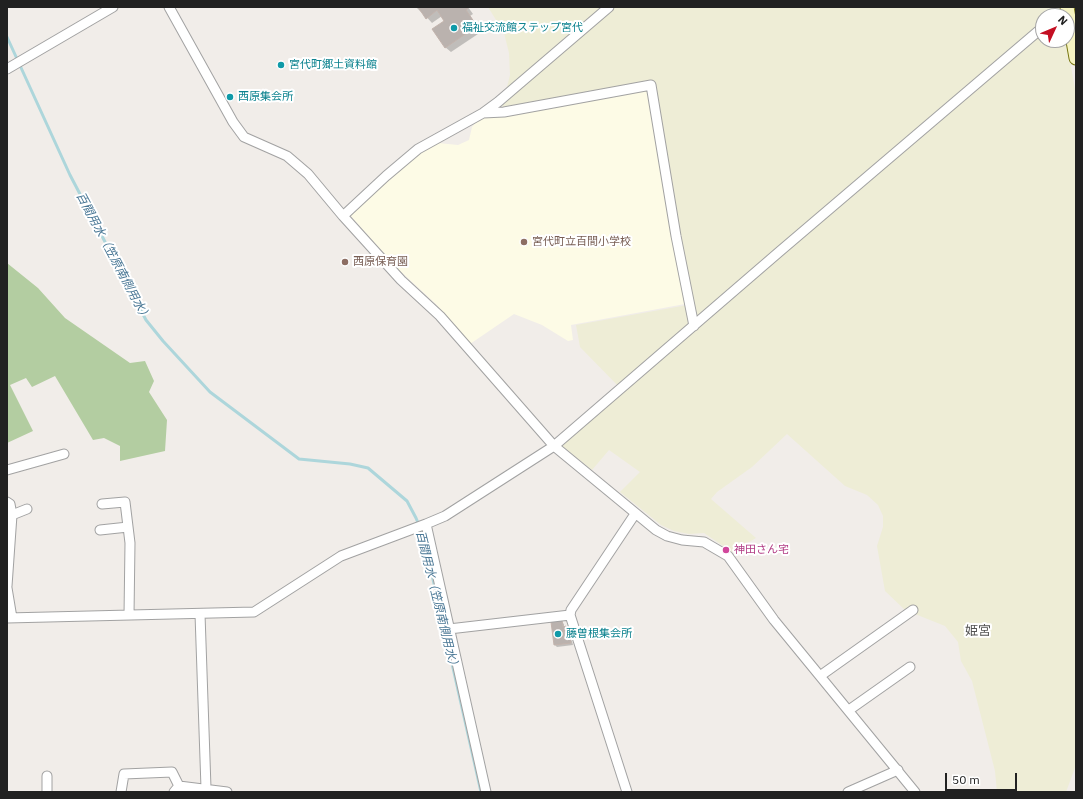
<!DOCTYPE html>
<html>
<head>
<meta charset="utf-8">
<style>
	body { margin:0 }
	#map { position:relative; width:1083px; height:799px; overflow:hidden; background:#f1ede9; font-family:"IBM Plex Sans",sans-serif }
	canvas { display:block }
	.frame { position:absolute; inset:0; border:8px solid #212121; pointer-events:none }
	.north { position:absolute; left:1035px; top:8px; width:40px; height:40px; box-sizing:border-box; background:#fff; border:1px solid #a6a6a6; border-radius:50%; rotate:46deg; font-size:11px; font-weight:700; line-height:16px; text-align:center; color:#212121 }
	.north::after { content:''; display:block; margin:auto; width:14px; height:18px; background:#c40f23; clip-path:polygon(50% 0,100% 100%,50% 72%,0 100%) }
	.scale { position:absolute; left:945px; top:773px; width:72px; height:18px; box-sizing:border-box; border:2px solid #212121; border-top:0; padding-left:5px; font-size:12px; line-height:14px; white-space:nowrap; color:#212121; -webkit-text-stroke:3px #fff; paint-order:stroke }
</style>
</head>
<body>
<div id="map">
<canvas width="1083" height="799"></canvas>
<div class="frame"></div>
<div class="north">N</div>
<div class="scale">50 m</div>
</div>
<script>
const ctx = document.querySelector('canvas').getContext('2d');
ctx.lineJoin = 'round';
function paint(path, color) { ctx.fillStyle = color; ctx.fill(path, 'evenodd'); }
const toPath = rows => new Path2D(rows.map(r => 'M' + r).join(''));
function strokePath(path, color, width, dash) { ctx.strokeStyle = color; ctx.lineWidth = width; ctx.lineCap = dash ? 'butt' : 'round'; ctx.setLineDash(dash || []); ctx.stroke(path); }
function label(font, color, halo, rows, align = 'center') {
  ctx.font = font + ' "IBM Plex Sans","Noto Sans JP",sans-serif'; ctx.lineWidth = 4; ctx.setLineDash([]); ctx.textBaseline = 'middle'; ctx.strokeStyle = halo; ctx.fillStyle = color; for (const [text, x, y, turn = 0] of rows) {
    ctx.save(); ctx.translate(x, y); ctx.rotate((+turn || 0) * Math.PI / 180); ctx.textAlign = isNaN(turn) ? turn : align; if (halo) ctx.strokeText(text, 0, 0); ctx.fillText(text, 0, 0); ctx.restore();
  }
}
const education = toPath([
	[647,89,685,304,571,325,573,340,568,341,542,325,514,314,470,344,437,305,397,268,350,215,421,152,438,143,458,145,469,140,472,127,480,118,503,116]
]);
const farmland = toPath([
	[488,7,1060,7,1062,16,1043,16,1043,40,1066,40,1076,94,1076,765,1066,792,997,792,995,771,972,681,961,661,958,642,945,626,905,610,885,591,877,546,883,527,883,516,878,505,867,495,845,486,787,434,752,467,717,492,711,499,756,538,732,552,704,533,689,534,674,531,661,525,620,492,640,472,609,450,592,470,561,445,623,391,580,347,576,325,693,304,654,81,502,107,510,75,509,53,504,33]
]);
const forest = toPath([
	[7,263,38,288,65,318,130,363,145,361,154,381,149,392,167,420,165,451,120,461,120,446,104,438,93,440,55,376,32,387,26,378,10,385,33,431,7,443]
]);
const shadow = toPath([
	[416,7,468,7,473,14,470,16,481,32,451,52,445,47,446,21,442,16,432,23,422,12,421,12],
	[561,621,564,624,564,628,566,627,568,630,569,633,565,634,566,639,569,638,572,641,573,645,557,647,554,644]
]);
const stream = toPath([
	[7,37,70,175,146,320,163,341,210,392,299,459,350,464,368,468,407,501,416,518,423,535,481,792]
]);
const building = toPath([
	[418,7,467,7,468,8,466,10,477,26,445,48,432,29,444,21,437,10,426,19,418,7],
	[562,620,563,627,566,626,567,631,563,631,564,639,570,637,571,643,554,645,551,622,562,620]
]);
const street = toPath([
	[169,7,233,122,244,137,287,156,308,174,343,216,401,280,440,316,554,446,656,530,667,536,682,540,704,542,728,556,774,620,915,792],
	[7,69,113,7],
	[483,113,504,112,651,85,676,236,694,326],
	[343,216,386,176,418,149,483,113,498,102,609,7],
	[7,470,64,454],
	[7,502,10,504,12,515,7,586],
	[102,504,125,502,130,543,129,615],
	[12,515,27,509],
	[426,524,486,792],
	[100,530,128,527],
	[7,588,12,618],
	[200,614,206,788],
	[7,618,254,612,341,556,426,524,445,516,554,446,779,252,1043,27],
	[449,629,570,615],
	[820,676,913,610],
	[849,710,910,667],
	[47,792,47,776],
	[121,792,124,774,172,772,179,786],
	[174,792,179,786,227,792],
	[627,792,570,615,571,610,635,514],
	[848,792,898,770]
]);
const secondary = toPath([
	[1067,7,1076,58]
]);
const markers = [
	[454,28,4,"#0f9aa8"],
	[281,65,4,"#0f9aa8"],
	[230,97,4,"#0f9aa8"],
	[524,242,4,"#8d6e63"],
	[345,262,4,"#8d6e63"],
	[726,550,4,"#d1479c"],
	[558,634,4,"#0f9aa8"]
];
const cultureNames = [
	["福祉交流館ステップ宮代",462,28],
	["宮代町郷土資料館",289,65],
	["西原集会所",238,97],
	["藤曽根集会所",566,634]
];
const educationNames = [
	["宮代町立百間小学校",532,242],
	["西原保育園",353,262]
];
const hotelNames = [
	["神田さん宅",734,550]
];
const waterNames = [
	["百間用水（笠原南側用水）",113,257,62],
	["百間用水（笠原南側用水）",437,601,76]
];
const quarterNames = [
	["姫宮",978,631]
];
paint(education, '#fdfbe6');
paint(farmland, '#eeedd6');
paint(forest, '#b3cda1');
paint(shadow, '#0003');
strokePath(stream, '#add6db', 3);
paint(building, '#bab2ae');
strokePath(building, '#c2b3ac', 1);
strokePath(street, '#a2a2a2', 11);
strokePath(secondary, '#74730d', 15);
strokePath(street, '#fff', 9);
strokePath(secondary, '#f6f3c2', 13);
for (const [x, y, r, color] of markers) { const dot = new Path2D(); dot.arc(x, y, r, 0, 2 * Math.PI); ctx.fillStyle = color; ctx.fill(dot); strokePath(dot, '#fff', 1.5); }
label('11px', '#0d838f', '#fff', cultureNames, 'left');
label('11px', '#785e54', '#fff', educationNames, 'left');
label('11px', '#b23c85', '#fff', hotelNames, 'left');
label('italic 12px', '#497795', '#fff', waterNames);
label('13px', '#545454', '#fff', quarterNames);
</script>
</body>
</html>
